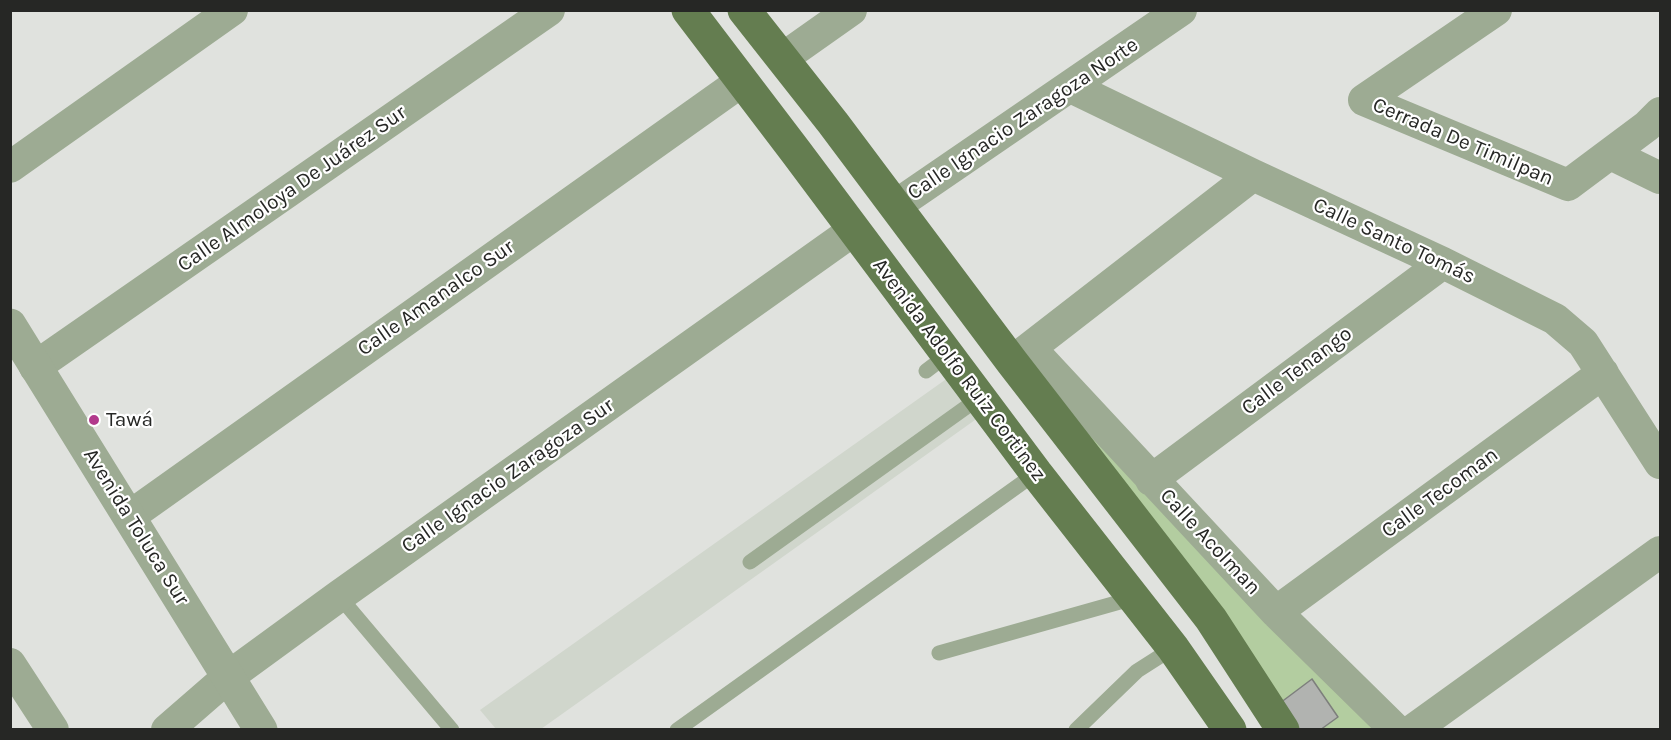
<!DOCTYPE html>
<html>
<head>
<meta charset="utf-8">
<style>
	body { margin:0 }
	#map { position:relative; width:1671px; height:740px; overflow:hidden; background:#e0e2de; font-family:Karla,sans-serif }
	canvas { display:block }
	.frame { position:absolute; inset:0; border:12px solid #262725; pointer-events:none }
</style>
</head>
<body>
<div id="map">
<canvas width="1671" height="740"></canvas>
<div class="frame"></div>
</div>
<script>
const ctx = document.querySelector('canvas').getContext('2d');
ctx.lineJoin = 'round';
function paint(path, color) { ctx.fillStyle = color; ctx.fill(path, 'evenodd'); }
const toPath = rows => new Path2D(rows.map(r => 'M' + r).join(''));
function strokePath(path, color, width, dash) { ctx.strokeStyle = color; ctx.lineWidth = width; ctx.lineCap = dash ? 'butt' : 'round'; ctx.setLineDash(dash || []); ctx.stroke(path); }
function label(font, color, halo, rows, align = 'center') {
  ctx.font = font + ' Karla,sans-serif'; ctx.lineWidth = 4.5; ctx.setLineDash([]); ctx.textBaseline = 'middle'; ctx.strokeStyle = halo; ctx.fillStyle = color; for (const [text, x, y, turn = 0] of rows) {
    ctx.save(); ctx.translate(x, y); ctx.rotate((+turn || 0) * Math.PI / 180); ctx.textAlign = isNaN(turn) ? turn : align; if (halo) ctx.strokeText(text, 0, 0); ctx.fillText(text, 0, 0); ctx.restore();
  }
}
const built = toPath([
	[959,370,989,410,541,729,496,729,480,710]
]);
const green = toPath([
	[1030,348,1396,729,1283,729]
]);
const building = toPath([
	[1312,679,1338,717,1320,730,1297,730,1280,703,1312,679]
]);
const service = toPath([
	[926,371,947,355],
	[750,562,979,398],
	[339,596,452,730],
	[939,653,1134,598],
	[677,730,1036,473],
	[1076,730,1137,671,1173,648]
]);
const minor = toPath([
	[783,58,851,10],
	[1071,87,1253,175,1443,263,1555,319,1583,343,1660,463],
	[1364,100,1568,185,1647,126,1660,113],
	[1364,100,1496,10],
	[1613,152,1617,157,1660,178],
	[10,167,232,10],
	[895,206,1181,10],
	[1030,348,1276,612,1396,730],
	[1013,361,1253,175],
	[35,367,549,10],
	[1151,480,1443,263],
	[130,516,742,81],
	[1276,612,1603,373],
	[10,664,53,730],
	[167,730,228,677,339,596,854,230],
	[1413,730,1660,552]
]);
const tertiary = toPath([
	[10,325,261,730]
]);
const primary = toPath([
	[688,10,796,152,1036,473,1173,648,1230,730],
	[744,10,833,123,1012,362,1211,619,1283,730]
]);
const markers = [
	[94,420,6,"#b2398c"]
];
const streetNames = [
	["Calle Ignacio Zaragoza Norte",1023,119,-34],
	["Cerrada De Timilpan",1463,142,23],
	["Calle Almoloya De Juárez Sur",292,189,-35],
	["Calle Santo Tomás",1394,241,25],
	["Calle Amanalco Sur",436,298,-35],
	["Avenida Adolfo Ruiz Cortinez",959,370,53],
	["Calle Tenango",1297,371,-37],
	["Calle Ignacio Zaragoza Sur",508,476,-35],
	["Calle Tecoman",1440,493,-36],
	["Avenida Toluca Sur",136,527,58],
	["Calle Acolman",1210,542,47]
];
const poiNames = [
	["Tawá",106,420]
];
paint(built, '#d0d6cc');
paint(green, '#b3cda0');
paint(building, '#b1b3b0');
strokePath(building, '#7d7f7c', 1.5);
strokePath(service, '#9dab93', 15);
strokePath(minor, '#9dab93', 32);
strokePath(tertiary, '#9dab93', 33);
strokePath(primary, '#647d50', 33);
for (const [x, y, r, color] of markers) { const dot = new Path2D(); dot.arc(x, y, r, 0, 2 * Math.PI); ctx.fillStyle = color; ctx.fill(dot); strokePath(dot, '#fff', 2); }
label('21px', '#262725', '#fff', streetNames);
label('21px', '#262725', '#fff', poiNames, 'left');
</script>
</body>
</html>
